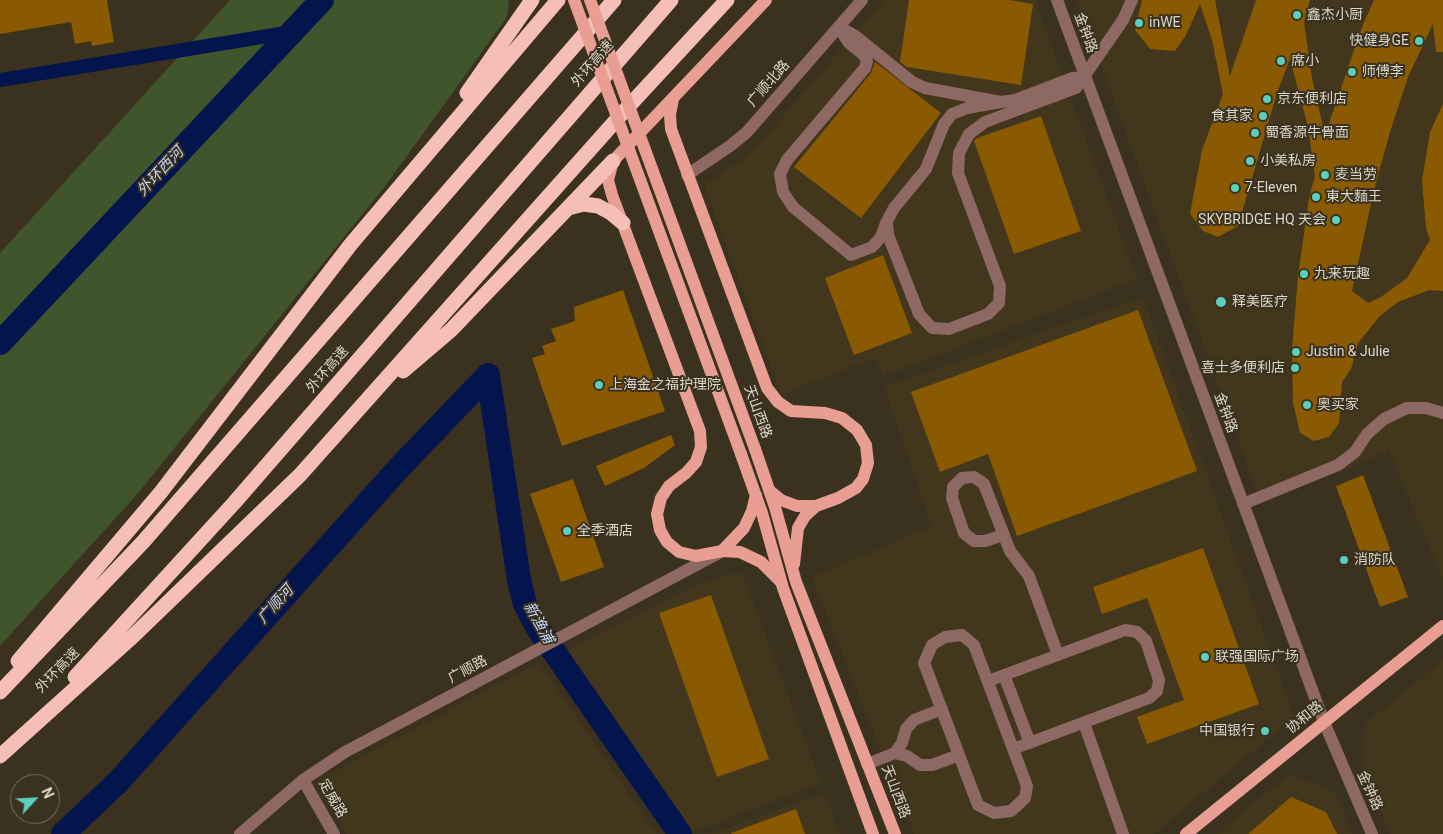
<!DOCTYPE html>
<html>
<head>
<meta charset="utf-8">
<style>
	body { margin:0 }
	#map { position:relative; width:1443px; height:834px; overflow:hidden; background:#3a311e; font-family:Roboto,sans-serif }
	canvas { display:block }
	.north { position:absolute; left:10px; top:774px; width:50px; height:50px; box-sizing:border-box; background:#3a311e; border:1px solid #7a7363; border-radius:50%; rotate:65deg; font-size:14px; font-weight:700; line-height:20px; text-align:center; color:#dbd6ca }
	.north::after { content:''; display:block; margin:auto; width:18px; height:22px; background:#5bcebc; clip-path:polygon(50% 0,100% 100%,50% 72%,0 100%) }
</style>
</head>
<body>
<div id="map">
<canvas width="1443" height="834"></canvas>
<div class="north">N</div>
</div>
<script>
const ctx = document.querySelector('canvas').getContext('2d');
ctx.lineJoin = 'round';
function paint(path, color) { ctx.fillStyle = color; ctx.fill(path, 'evenodd'); }
const toPath = rows => new Path2D(rows.map(r => 'M' + r).join(''));
function strokePath(path, color, width, dash) { ctx.strokeStyle = color; ctx.lineWidth = width; ctx.lineCap = dash ? 'butt' : 'round'; ctx.setLineDash(dash || []); ctx.stroke(path); }
function label(font, color, halo, rows, align = 'center') {
  ctx.font = font + ' Roboto,"Noto Sans SC",sans-serif'; ctx.lineWidth = 4; ctx.setLineDash([]); ctx.textBaseline = 'middle'; ctx.strokeStyle = halo; ctx.fillStyle = color; for (const [text, x, y, turn = 0] of rows) {
    ctx.save(); ctx.translate(x, y); ctx.rotate((+turn || 0) * Math.PI / 180); ctx.textAlign = isNaN(turn) ? turn : align; if (halo) ctx.strokeText(text, 0, 0); ctx.fillText(text, 0, 0); ctx.restore();
  }
}
const built = toPath([
	[884,0,1035,0,1137,279,883,376,876,358,781,394,704,185,740,161,759,144],
	[1077,0,1443,0,1443,579,1389,450,1339,472,1259,496],
	[1143,297,1294,717,1154,834,914,834,812,577,932,526,884,387],
	[742,572,821,783,691,833,566,651,700,583],
	[1443,660,1443,834,1391,834,1363,774,1365,724],
	[539,662,656,834,347,834,317,781],
	[1289,774,1335,792,1353,834,1216,834],
	[824,793,840,834,711,834]
]);
const green = toPath([
	[230,0,509,0,507,17,386,185,139,492,0,646,0,253]
]);
const canal = toPath([
	[0,80,292,32]
]);
const river = toPath([
	[0,343,322,0],
	[488,375,519,580,525,604,537,627,680,834],
	[63,834,118,782,398,469,488,375]
]);
const building = toPath([
	[0,0,107,0,114,42,92,46,91,41,75,44,71,22,0,34],
	[909,0,1009,0,1033,4,1021,85,907,67,900,62],
	[1142,0,1215,0,1230,76,1256,0,1310,0,1304,22,1312,78,1325,135,1362,27,1374,0,1443,0,1443,52,1436,52,1433,24,1408,77,1390,132,1374,190,1352,291,1368,303,1381,297,1407,278,1430,240,1426,228,1422,180,1430,132,1443,104,1443,291,1429,290,1398,302,1379,317,1358,343,1351,369,1342,382,1339,423,1329,437,1314,441,1300,433,1293,403,1292,349,1298,276,1309,198,1315,176,1308,127,1290,59,1277,93,1238,226,1218,237,1203,231,1190,214,1202,150,1223,94,1212,40,1200,4,1186,35,1175,51,1150,49,1135,30],
	[875,62,941,113,861,218,794,167,871,73],
	[1041,116,1081,231,1014,254,974,141,977,138],
	[883,255,912,333,854,355,825,278],
	[623,290,665,411,562,446,532,358,545,354,542,346,556,341,551,329,575,321,574,307],
	[1138,310,1197,471,1017,536,988,454,940,472,911,392],
	[671,435,675,445,644,468,605,486,596,466],
	[1363,475,1408,597,1380,607,1336,486],
	[573,479,604,567,561,582,530,494],
	[1203,548,1259,704,1147,744,1137,717,1184,700,1147,598,1102,614,1093,587],
	[711,595,769,759,717,777,659,613],
	[1291,797,1326,812,1337,834,1248,834],
	[796,809,805,834,731,834,731,833]
]);
const minor = toPath([
	[1057,0,1324,722,1372,834],
	[839,27,848,42,864,55,867,61,865,68,787,160,780,174,783,192,793,207,851,255,872,247,881,237,886,223],
	[839,27,854,35,912,82,925,88,1001,102,1015,100,1072,78,1085,77],
	[1001,102,967,108,952,114,944,124,926,169,894,208,887,221,888,235,919,314,932,328,949,329,988,314,999,303,1000,286,958,173,959,153,969,134,985,122,1076,88,1123,20,1132,0],
	[687,175,730,146,747,132,862,0],
	[1243,504,1338,465,1355,452,1367,434,1384,419,1407,408,1426,408,1443,413],
	[1003,535,985,541,974,541,964,533,952,498,953,487,962,478,974,477,984,484,1010,551,1029,576,1058,655],
	[962,635,974,645,1027,786,1025,798,1011,811,994,813,978,805,924,663,932,645,945,637,962,635],
	[1004,675,1030,743],
	[988,681,1125,630,1137,632,1146,641,1159,680,1157,691,1149,698,1013,749],
	[1084,723,1123,834],
	[895,753,907,756,920,765,932,765,959,755],
	[867,764,895,753,902,743,906,729,914,720,942,709],
	[303,780,334,834],
	[240,834,303,780,345,752,719,553]
]);
const major = toPath([
	[766,0,613,161,608,180,612,195,700,431,701,447,696,462,686,473,669,486,661,498,657,514,660,530,667,542,679,552,696,556,722,551,740,552,761,562,780,581],
	[673,99,670,115,671,129,767,388,778,402,791,411,825,413,842,418,857,430,866,445,868,463,863,479,856,488,838,498,816,506,797,506,781,500,769,490],
	[755,449,775,507,796,582,895,834],
	[741,454,762,513,783,588,873,834],
	[722,551,744,528,752,511,756,495],
	[794,564,798,528,805,516,816,506],
	[1186,834,1443,626]
]);
const highway = toPath([
	[467,93,532,0],
	[568,208,584,204,598,206,611,213,623,223],
	[403,371,451,330,613,161],
	[18,661,161,492,351,244,558,0],
	[75,677,234,503,671,0],
	[0,692,143,542,614,0],
	[0,756,130,639,300,475,627,108,727,0]
]);
const majorBridge = toPath([
	[574,0,741,454],
	[590,0,755,449]
]);
const markers = [
	[1297,15,5,"#5bcebc"],
	[1139,23,5,"#5bcebc"],
	[1419,41,5,"#5bcebc"],
	[1281,61,5,"#5bcebc"],
	[1352,72,5,"#5bcebc"],
	[1267,99,5,"#5bcebc"],
	[1263,116,5,"#5bcebc"],
	[1255,133,5,"#5bcebc"],
	[1250,161,5,"#5bcebc"],
	[1325,175,5,"#5bcebc"],
	[1235,188,5,"#5bcebc"],
	[1316,197,5,"#5bcebc"],
	[1336,220,5,"#5bcebc"],
	[1304,274,5,"#5bcebc"],
	[1221,302,6,"#5bcebc"],
	[1296,352,5,"#5bcebc"],
	[1295,368,5,"#5bcebc"],
	[599,385,5,"#5bcebc"],
	[1307,405,5,"#5bcebc"],
	[567,531,5,"#5bcebc"],
	[1344,560,5,"#5bcebc"],
	[1205,657,5,"#5bcebc"],
	[1265,731,5,"#5bcebc"]
];
const poiNames = [
	["鑫杰小厨",1307,15],
	["inWE",1149,23],
	["快健身GE",1409,41,"right"],
	["席小",1291,61],
	["师傅李",1362,72],
	["京东便利店",1277,99],
	["食其家",1253,116,"right"],
	["蜀香源牛骨面",1265,133],
	["小美私房",1260,161],
	["麦当劳",1335,175],
	["7-Eleven",1245,188],
	["東大麵王",1326,197],
	["SKYBRIDGE HQ 天会",1326,220,"right"],
	["九来玩趣",1314,274],
	["释美医疗",1232,302],
	["Justin & Julie",1306,352],
	["喜士多便利店",1285,368,"right"],
	["上海金之福护理院",609,385],
	["奥买家",1317,405],
	["全季酒店",577,531],
	["消防队",1354,560],
	["联强国际广场",1215,657],
	["中国银行",1255,731,"right"]
];
const streetNames = [
	["金钟路",1085,33,70],
	["外环高速",593,64,-49],
	["广顺北路",769,84,-49],
	["外环高速",328,370,-49],
	["天山西路",757,412,70],
	["金钟路",1225,413,70],
	["广顺路",468,670,-28],
	["外环高速",58,671,-46],
	["协和路",1305,718,-39],
	["金钟路",1369,791,66],
	["天山西路",895,792,69],
	["定威路",332,799,60]
];
const waterNames = [
	["外环西河",161,172,-47],
	["广顺河",276,605,-48],
	["新渔浦",538,623,61]
];
paint(built, '#42371c');
paint(green, '#41552d');
strokePath(canal, '#04154e', 14);
strokePath(river, '#04154e', 24);
paint(building, '#895a01');
strokePath(minor, '#8e6964', 12);
strokePath(major, '#e99e94', 12);
strokePath(highway, '#f5beb7', 15);
strokePath(majorBridge, '#e99e94', 12);
for (const [x, y, r, color] of markers) { const dot = new Path2D(); dot.arc(x, y, r, 0, 2 * Math.PI); ctx.fillStyle = color; ctx.fill(dot); strokePath(dot, '#3a311e', 2); }
label('14px', '#dbd6ca', '#3a311e', poiNames, 'left');
label('14px', '#dbd6ca', '#3a311e', streetNames);
label('italic 15px', '#c2d5f9', '#3a311e', waterNames);
</script>
</body>
</html>
